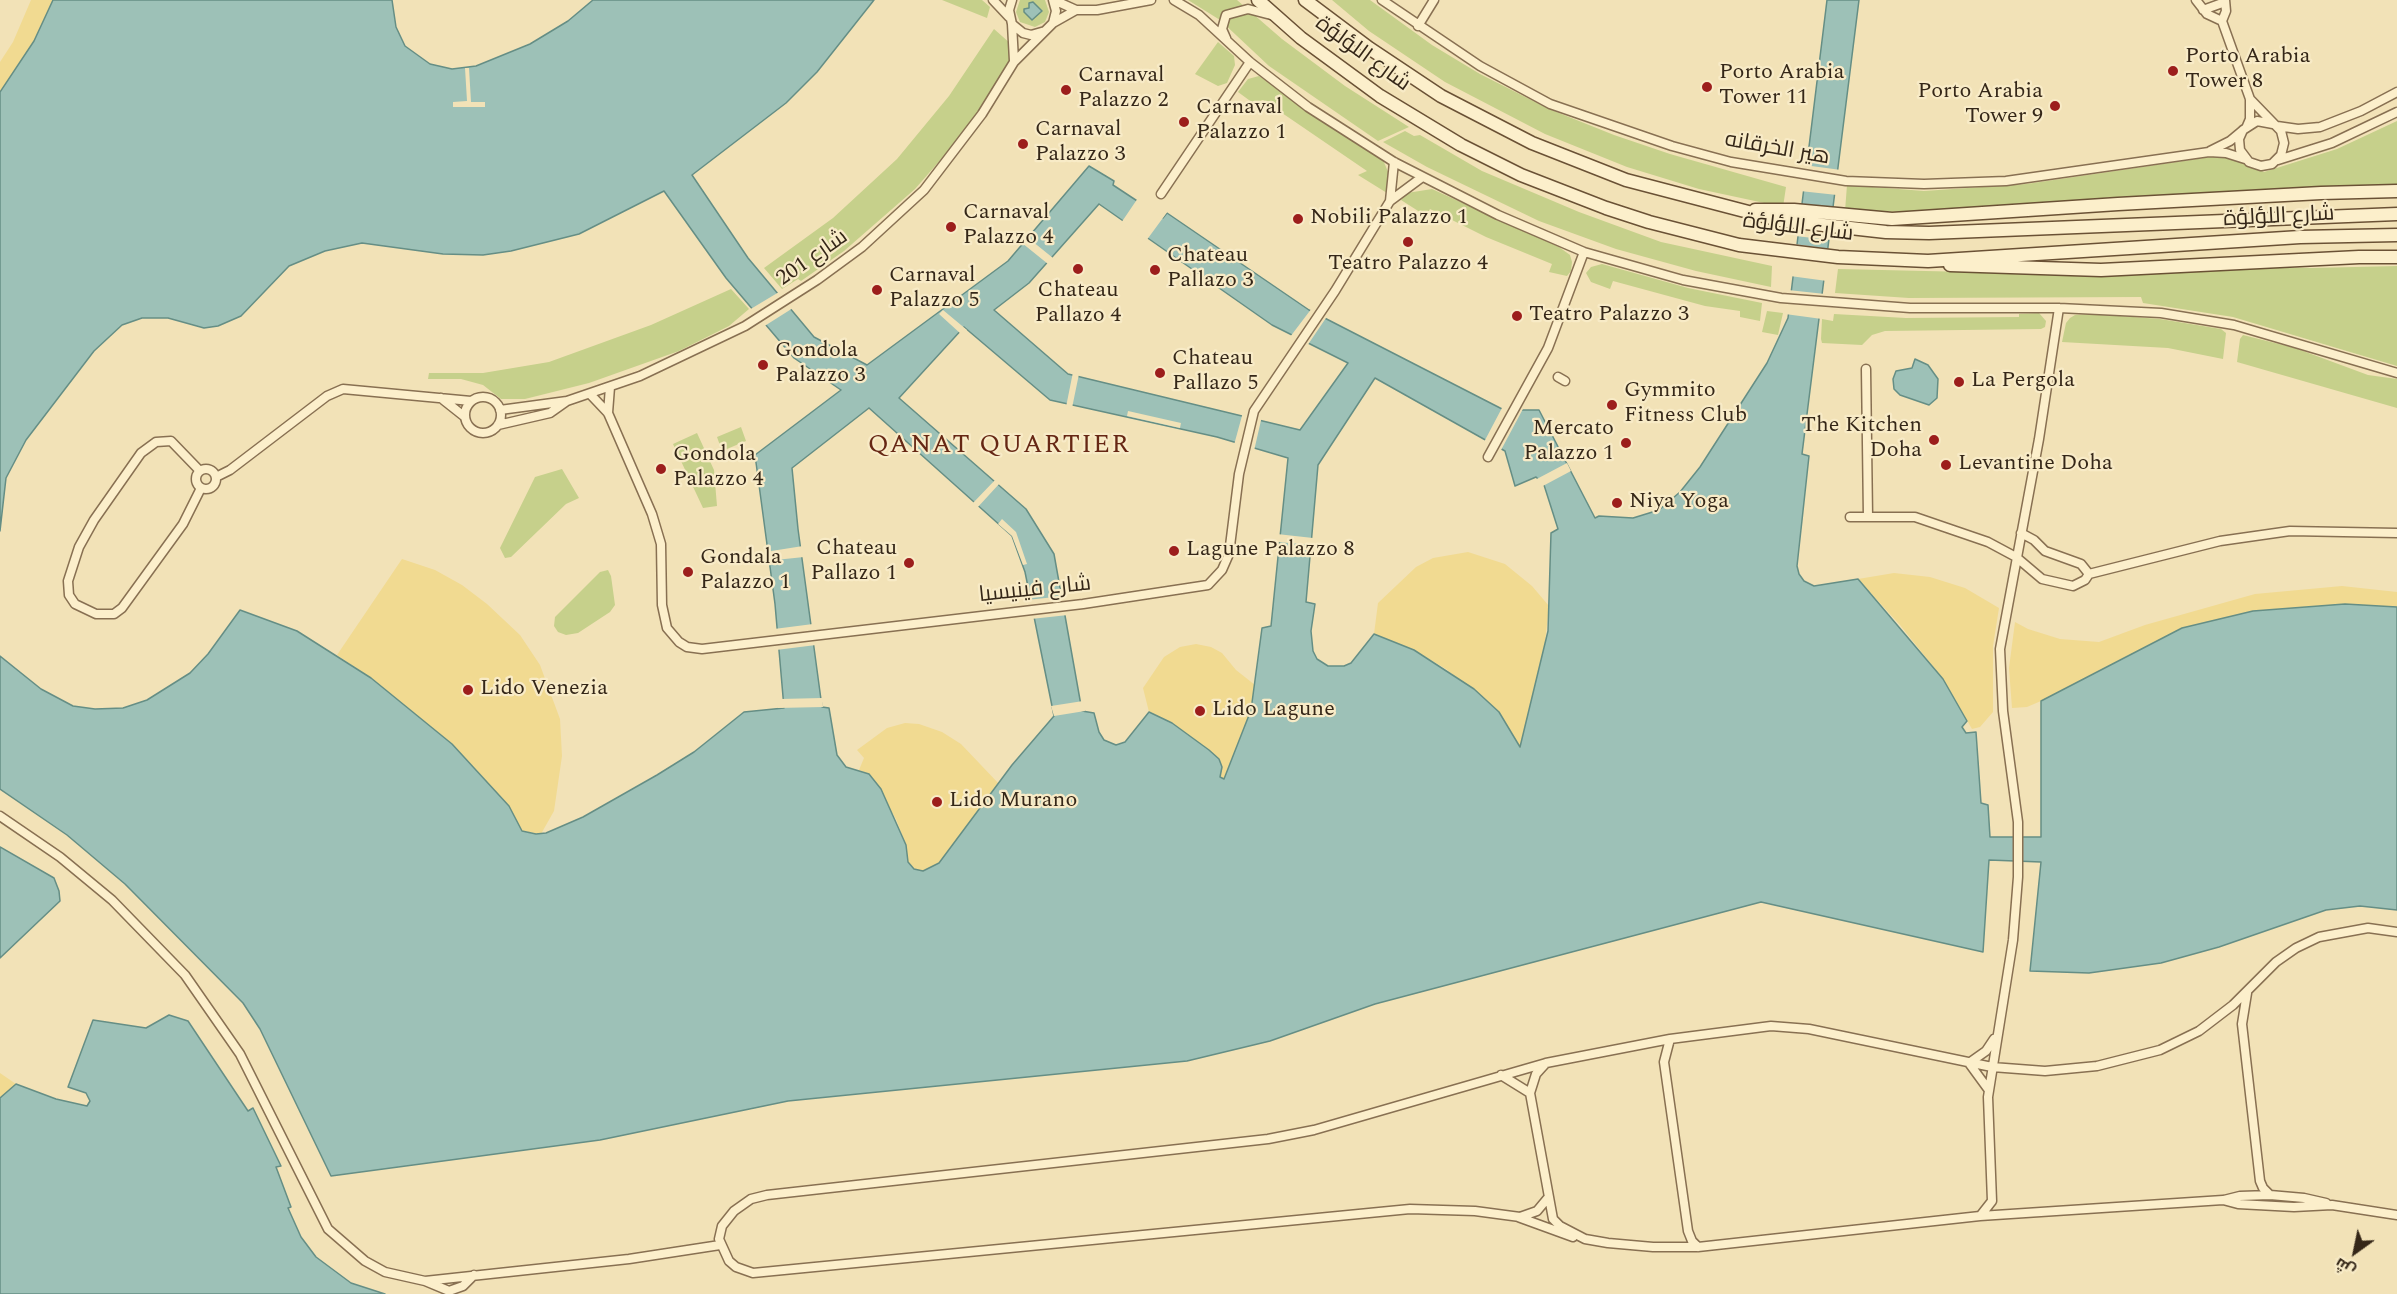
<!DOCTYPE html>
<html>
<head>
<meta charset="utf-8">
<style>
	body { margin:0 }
	#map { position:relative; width:2397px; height:1294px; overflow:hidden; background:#f2e2b7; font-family:Spectral,Cairo,serif }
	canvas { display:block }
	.north { position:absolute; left:2325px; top:1222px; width:60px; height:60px; -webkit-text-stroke:4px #f8ebc7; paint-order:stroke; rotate:213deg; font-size:16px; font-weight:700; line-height:24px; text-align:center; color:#352718 }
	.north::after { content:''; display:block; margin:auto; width:21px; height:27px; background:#352718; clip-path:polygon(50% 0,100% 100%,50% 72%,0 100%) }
</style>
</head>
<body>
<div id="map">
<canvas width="2397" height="1294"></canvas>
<div class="north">ش</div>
</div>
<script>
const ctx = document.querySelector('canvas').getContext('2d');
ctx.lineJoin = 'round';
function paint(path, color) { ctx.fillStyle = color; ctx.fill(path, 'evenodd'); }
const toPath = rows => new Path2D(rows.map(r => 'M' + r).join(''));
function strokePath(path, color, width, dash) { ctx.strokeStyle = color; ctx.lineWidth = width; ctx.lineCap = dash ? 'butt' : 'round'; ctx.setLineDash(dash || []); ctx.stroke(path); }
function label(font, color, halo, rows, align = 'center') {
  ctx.font = font + ' Spectral,Cairo,serif'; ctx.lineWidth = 4.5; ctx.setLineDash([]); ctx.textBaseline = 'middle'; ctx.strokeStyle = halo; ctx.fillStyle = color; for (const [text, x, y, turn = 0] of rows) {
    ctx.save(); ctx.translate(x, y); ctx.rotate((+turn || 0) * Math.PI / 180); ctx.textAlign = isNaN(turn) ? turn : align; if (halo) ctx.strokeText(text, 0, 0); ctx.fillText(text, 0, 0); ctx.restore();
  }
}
const green = toPath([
	[942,0,982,0,990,7,987,18],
	[1020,0,1045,0,1049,12,1045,22,1035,27,1020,22,1016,12],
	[1188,0,1237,0,1282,39,1345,86,1409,127,1378,141,1269,66,1220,20],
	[1332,0,1370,0,1432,45,1480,74,1549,109,1614,135,1670,154,1786,187,1783,207,1699,189,1627,167,1545,134,1445,82,1369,31],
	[994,29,1011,44,1011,63,970,126,915,189,844,251,801,281,798,279,782,289,764,268,833,218,897,159,949,96],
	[1218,42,1234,56,1235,65,1227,83,1218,86,1195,74],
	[1259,76,1383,160,1389,174,1387,193,1358,175,1367,171,1263,100,1253,103,1238,92,1248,79],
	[2397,121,2397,185,2117,197,1916,212,1845,211,1847,185,1924,191,2026,184,2218,156,2233,157,2264,172,2337,149],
	[1405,131,1414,136,1420,135,1482,171,1579,212,1661,242,1772,266,1771,287,1696,271,1616,249,1539,221,1427,167,1383,142],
	[1432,189,1559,247,1570,255,1572,262,1571,271,1567,276,1549,272,1552,264,1486,237,1430,209,1426,216,1401,200,1407,193],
	[1602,264,1688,288,1762,303,1760,321,1740,317,1740,311,1705,306,1613,281,1610,289,1591,282,1586,273,1591,267],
	[2236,266,2312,268,2397,266,2397,366,2233,317,2143,303,2141,297,1909,298,1835,293,1838,269,2057,274],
	[731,289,749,309,729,326,679,351,589,383,525,399,501,399,483,385,461,379,428,379,429,373,483,373,549,362,651,325],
	[1767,311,1783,313,1778,335,1762,332],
	[2039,313,2046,321,2045,327,2041,329,1885,331,1872,335,1862,345,1822,343,1821,339,1822,319,1833,321,1834,314,1906,318,2019,317,2019,314],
	[2093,314,2160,319,2221,329,2226,333,2223,359,2168,348,2062,342,2066,323,2070,318,2075,315],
	[2243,335,2295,348,2368,375,2397,379,2397,408,2237,362,2240,339],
	[741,427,746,441,722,451,717,437],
	[697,433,714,470,717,506,703,508,673,444],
	[562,469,579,498,566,504,511,557,505,558,500,548,535,477],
	[608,570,611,576,615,605,610,612,578,633,566,635,558,632,554,626,555,617,600,572]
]);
const sand = toPath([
	[31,0,53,0,34,41,0,92,0,62,13,42],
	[1468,552,1505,564,1532,586,1549,606,1543,660,1520,748,1499,712,1446,669,1414,650,1374,634,1378,603,1416,567,1433,558],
	[402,559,435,570,462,585,487,604,520,635,540,665,560,719,562,756,554,811,541,834,522,831,483,777,452,744,371,678,337,655],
	[1894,573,1930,577,1965,588,1999,608,1993,646,1993,712,1980,727,1972,729,1943,679,1900,625,1858,579],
	[2342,586,2397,592,2397,607,2345,604,2253,611,2182,628,2041,701,2027,707,2012,708,2009,668,2015,622,2028,629,2060,639,2099,642,2145,625,2255,594],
	[1196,644,1211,647,1222,653,1236,670,1255,685,1251,710,1224,779,1220,777,1222,767,1219,759,1209,750,1172,723,1149,712,1143,688,1164,657,1180,647],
	[905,723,919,724,942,732,961,744,1000,785,939,863,923,871,914,869,908,862,906,845,896,819,869,774,859,770,864,758,857,750,887,728],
	[0,1073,16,1084,1,1098,0,1096]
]);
const water = toPath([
	[53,0,392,0,396,27,405,46,430,64,452,69,476,66,530,44,568,21,593,0,874,0,817,72,786,103,692,175,748,258,814,337,867,365,1008,261,1089,166,1114,181,1113,185,1163,218,1167,213,1309,310,1504,410,1539,410,1595,518,1599,516,1633,518,1659,510,1680,492,1700,467,1767,363,1788,318,1827,0,1859,0,1802,454,1809,456,1797,566,1799,574,1804,581,1814,586,1858,579,1943,679,1967,721,1962,727,1966,733,1976,732,1981,803,1988,805,1990,837,2041,837,2041,701,2182,628,2253,611,2345,604,2397,607,2397,910,2360,906,2326,910,2219,947,2161,963,2089,973,2030,971,2041,862,1989,860,1983,952,1761,902,1375,1004,1270,1041,1187,1061,788,1101,600,1140,331,1176,260,1029,243,1003,125,884,67,835,0,789,0,656,41,689,73,706,95,709,123,708,147,700,190,673,208,654,240,610,297,631,371,678,452,744,509,806,522,831,536,834,546,833,583,817,657,775,694,752,744,712,784,708,775,604,755,455,841,390,794,358,726,278,664,191,579,234,511,251,483,255,443,254,362,243,325,251,289,266,241,316,218,326,204,328,168,318,142,318,122,325,94,351,26,440,6,478,0,531,0,92,34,41,53,0],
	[1099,204,1272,325,1348,363,1300,430,1068,374,994,310,1029,283,1099,204],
	[964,327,1050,400,1217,437,1288,458,1271,626,1262,628,1251,710,1224,779,1220,777,1222,767,1219,759,1209,750,1172,723,1149,712,1125,742,1116,745,1104,740,1099,732,1094,713,1082,711,1054,554,1026,509,899,398,964,327],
	[1375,378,1505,451,1515,486,1536,477,1544,485,1558,529,1551,533,1548,631,1520,747,1499,712,1474,689,1414,650,1374,634,1351,663,1344,666,1328,666,1317,659,1313,651,1311,631,1315,604,1306,602,1318,465,1375,378],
	[869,408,1012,536,1025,572,1054,716,1012,765,939,863,923,871,914,869,908,862,906,845,881,789,869,774,846,767,837,755,829,708,822,707,798,529,792,468,869,408],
	[1033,2,1042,11,1032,20,1024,12,1024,9,1029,8,1029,3,1033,2],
	[1915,359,1928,365,1938,379,1937,398,1929,405,1900,395,1894,389,1893,379,1896,371,1912,368,1915,359],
	[0,847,54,878,59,891,60,901,0,958,0,847],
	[169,1015,188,1021,248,1111,253,1108,281,1166,276,1167,291,1207,288,1208,301,1237,316,1257,351,1283,385,1294,0,1294,0,1098,16,1084,56,1099,87,1106,90,1101,86,1093,68,1087,93,1020,146,1028,169,1015]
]);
const pier = toPath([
	[465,68,469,68,471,102,485,102,485,107,453,107,453,102,467,101],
	[1804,165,1841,170,1837,195,1800,191],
	[1138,198,1162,214,1168,211,1146,241,1121,223],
	[1799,204,1836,209,1832,240,1795,236],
	[1027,237,1053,258,1048,264,1022,243],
	[1794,244,1831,249,1827,281,1790,276],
	[1788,290,1825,294,1822,319,1785,314],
	[779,292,793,308,763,327,749,310],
	[1312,308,1328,315,1307,346,1290,337],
	[943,310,967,330,966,332,961,334,939,314],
	[1073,372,1079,374,1072,408,1066,407],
	[1503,406,1524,407,1500,452,1484,442],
	[1128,411,1181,423,1180,428,1127,416],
	[1243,412,1262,416,1254,451,1234,445],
	[1567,463,1571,471,1541,487,1533,481],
	[996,479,1000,483,977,508,972,504],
	[1002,519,1016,532,1027,564,1023,565,1012,536,998,524],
	[1277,534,1313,538,1313,545,1277,542],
	[803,546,804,557,766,561,765,552],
	[1064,596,1068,615,1031,619,1027,600],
	[813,624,816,645,776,650,774,629],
	[822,698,823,707,777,708,780,705,780,699],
	[1083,701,1085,711,1054,716,1051,706]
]);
const minor = toPath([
	[993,0,1009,17],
	[1012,0,1009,10,1012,24,1023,33,1031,35,1045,31,1053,23,1056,11,1053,0],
	[1054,0,1076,10,1097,10,1151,0],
	[1174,0,1199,15,1250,62,1308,107,1394,162,1498,215,1584,252,1683,280,1781,298,1910,308,2059,308,2161,313,2234,325,2397,373],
	[1382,0,1480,66,1550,104,1672,146,1731,162,1846,181,1924,184,2006,181,2209,152,2226,153,2245,159],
	[2196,0,2207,14,2222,21],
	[2203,10,2225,2],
	[2222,21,2250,99,2250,119,2247,126],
	[2222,21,2226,11,2225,0],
	[1053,23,1076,10],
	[1012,24,1014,61],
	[1418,26,1434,0],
	[1226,38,1222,29,1226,15,1248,9,1271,15],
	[2250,99,2281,131,2284,143,2281,155,2272,164,2261,166,2249,162,2240,150,2239,139,2243,130,2257,121,2273,124],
	[2277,126,2298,129,2320,127,2361,111,2397,92],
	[2210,151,2230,141,2242,131],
	[2278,160,2332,143,2397,112],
	[1161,194,1250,62],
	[1390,201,1421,178],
	[1866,369,1868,517],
	[1558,377,1565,381],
	[590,394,608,413,652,514,661,544,662,605,667,628,679,642,687,647,702,649,1083,604,1208,585,1222,570,1229,554,1239,474,1254,411,1335,291,1390,201,1394,162],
	'465 415a18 18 0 1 1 36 0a18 18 0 1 1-36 0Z',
	[441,398,465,417],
	[500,410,567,401,640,376,745,326,817,280,862,247,924,190,982,114,1014,62,1045,31],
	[608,413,610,387],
	[498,425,550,413,567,401],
	[1488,457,1548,348,1584,252],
	'196 479a10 10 0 1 1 20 0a10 10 0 1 1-20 0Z',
	[200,471,171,441,156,442,141,453,94,520,79,547,68,581,69,595,75,604,96,614,114,614,122,608,183,524,201,488],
	[216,477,230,470,327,396,343,389,471,401],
	[1850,517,1915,517,1988,542,2016,557,2042,579,2073,586,2085,580,2089,574,2220,541,2290,531,2397,533],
	[2021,533,2034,540,2045,551,2081,564,2089,574],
	[0,816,60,857,112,900,185,975,240,1054,328,1229,365,1261,385,1272,425,1281,629,1259,720,1245],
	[2397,932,2368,928,2319,937,2296,948,2276,962,2233,1005,2199,1031,2160,1050,2097,1066,2045,1071,1992,1067,1809,1029,1771,1026,1670,1039,1546,1063,1536,1074,1530,1093,1553,1219,1560,1226,1585,1239,1608,1243,1653,1247,1698,1247,1980,1216,2223,1200,2238,1204,2294,1207,2332,1205,2397,1215],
	[2247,993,2242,1024,2260,1181,2263,1188,2270,1195],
	[1670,1039,1664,1062,1688,1231,1692,1241,1698,1247],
	[1546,1063,1314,1130,1268,1139,767,1195,751,1199,734,1211,722,1226,719,1239,729,1261,736,1267,753,1273,1410,1209,1475,1211,1520,1217,1537,1211,1547,1199],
	[1501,1075,1530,1093],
	[1988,1089,1969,1063,1986,1051,1994,1039],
	[2224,1200,2240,1196,2270,1195,2304,1198,2326,1203],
	[1981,1215,1992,1201,1988,1097,2013,940,2018,877,2018,822,2003,711,2000,649,2039,439,2059,308],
	[1518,1217,1573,1237],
	[425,1281,449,1291,463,1286,474,1275]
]);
const secondary = toPath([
	[1258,0,1301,38,1380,96,1461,145,1521,175,1606,208,1649,222,1739,245,1838,257,1928,261,2300,237,2397,235],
	[1305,0,1369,48,1441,96,1532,143,1626,180,1779,220,1886,232,1929,233,2397,214],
	[1755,210,1794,210,1892,219,2118,204,2321,193,2397,191],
	[1950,265,2101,270,2359,257,2397,257]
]);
const markers = [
	[2173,71,6,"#9c1e1c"],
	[1707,87,6,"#9c1e1c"],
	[1066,90,6,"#9c1e1c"],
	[2055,106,6,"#9c1e1c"],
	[1184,122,6,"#9c1e1c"],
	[1023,144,6,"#9c1e1c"],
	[1298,219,6,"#9c1e1c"],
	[951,227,6,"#9c1e1c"],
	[1408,242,6,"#9c1e1c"],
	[1078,269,6,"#9c1e1c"],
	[1155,270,6,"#9c1e1c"],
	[877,290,6,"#9c1e1c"],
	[1517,316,6,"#9c1e1c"],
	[763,365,6,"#9c1e1c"],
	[1160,373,6,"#9c1e1c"],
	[1959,382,6,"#9c1e1c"],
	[1612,405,6,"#9c1e1c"],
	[1934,440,6,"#9c1e1c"],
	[1626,443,6,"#9c1e1c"],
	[1946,465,6,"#9c1e1c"],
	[661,469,6,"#9c1e1c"],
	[1617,503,6,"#9c1e1c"],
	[1174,551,6,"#9c1e1c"],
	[909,563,6,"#9c1e1c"],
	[688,572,6,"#9c1e1c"],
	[468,690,6,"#9c1e1c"],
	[1200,711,6,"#9c1e1c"],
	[937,802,6,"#9c1e1c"]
];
const streetNames = [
	["شارع اللؤلؤة",1362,55,36],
	["هير الخرقانه",1777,150,10],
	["شارع اللؤلؤة",2279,218,-3],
	["شارع اللؤلؤة",1798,229,7],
	["شارع 201",813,259,-35],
	["شارع فينيسيا",1035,591,-6]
];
const poiNames = [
	["Porto Arabia",2185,58],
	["Tower 8",2185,83],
	["Porto Arabia",1719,74],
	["Tower 11",1719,99],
	["Carnaval",1078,77],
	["Palazzo 2",1078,102],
	["Porto Arabia",2043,93,"right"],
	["Tower 9",2043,118,"right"],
	["Carnaval",1196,109],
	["Palazzo 1",1196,134],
	["Carnaval",1035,131],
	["Palazzo 3",1035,156],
	["Carnaval",963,214],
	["Palazzo 4",963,239],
	["Nobili Palazzo 1",1310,219],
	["Chateau",1167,257],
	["Pallazo 3",1167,282],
	["Teatro Palazzo 4",1408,265,"center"],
	["Carnaval",889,277],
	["Palazzo 5",889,302],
	["Chateau",1078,292,"center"],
	["Pallazo 4",1078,317,"center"],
	["Teatro Palazzo 3",1529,316],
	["Gondola",775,352],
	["Palazzo 3",775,377],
	["Chateau",1172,360],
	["Pallazo 5",1172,385],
	["La Pergola",1971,382],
	["Gymmito",1624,392],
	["Fitness Club",1624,417],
	["The Kitchen",1922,427,"right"],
	["Doha",1922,452,"right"],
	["Mercato",1614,430,"right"],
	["Palazzo 1",1614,455,"right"],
	["Gondola",673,456],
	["Palazzo 4",673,481],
	["Levantine Doha",1958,465],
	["Niya Yoga",1629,503],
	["Chateau",897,550,"right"],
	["Pallazo 1",897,575,"right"],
	["Lagune Palazzo 8",1186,551],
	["Gondala",700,559],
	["Palazzo 1",700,584],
	["Lido Venezia",480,690],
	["Lido Lagune",1212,711],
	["Lido Murano",949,802]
];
const quarterNames = [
	["QANAT QUARTIER",999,447]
];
paint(green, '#c6d08b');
paint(sand, '#f1da91');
paint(water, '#9dc1b7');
strokePath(water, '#658e85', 1.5);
paint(pier, '#f2e2b7');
strokePath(minor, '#887052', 11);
strokePath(secondary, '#6a5135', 15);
strokePath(minor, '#fcefcb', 8);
strokePath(secondary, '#fcefcb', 12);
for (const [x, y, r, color] of markers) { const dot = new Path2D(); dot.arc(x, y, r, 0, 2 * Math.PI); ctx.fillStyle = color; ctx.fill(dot); strokePath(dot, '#f8ebc7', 2); }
label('22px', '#352718', '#f8ebc7', streetNames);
label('22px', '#352718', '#f8ebc7', poiNames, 'left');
ctx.letterSpacing = '1.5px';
label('26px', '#662714', '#f8ebc7', quarterNames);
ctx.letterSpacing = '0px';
</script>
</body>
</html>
